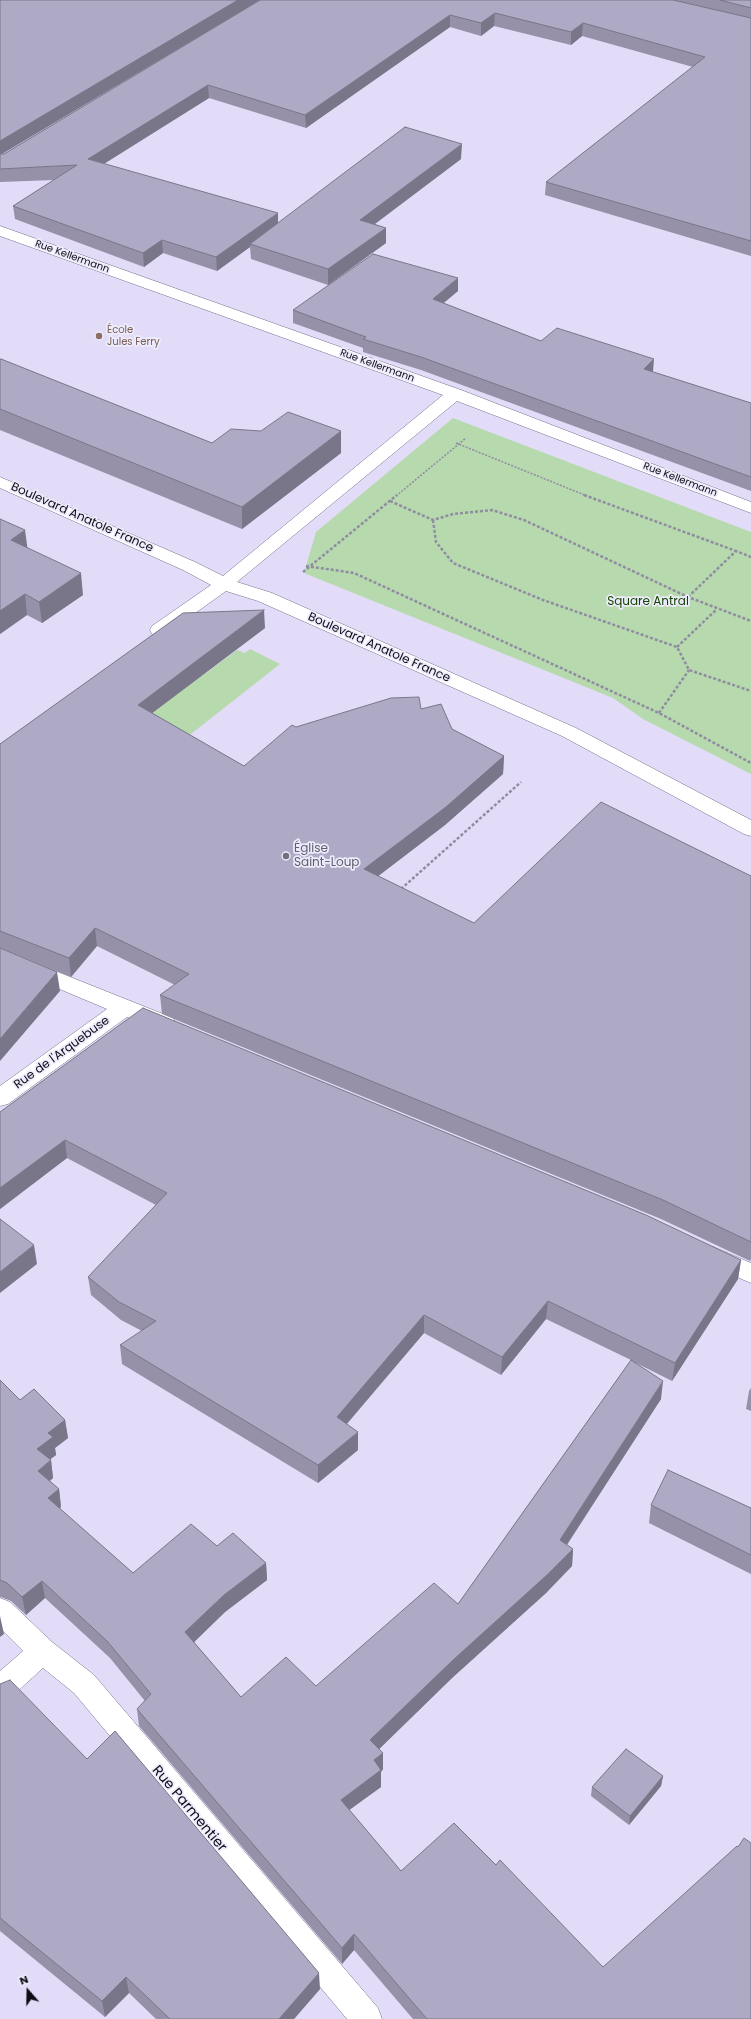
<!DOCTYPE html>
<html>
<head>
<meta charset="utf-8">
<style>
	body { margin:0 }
	#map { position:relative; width:751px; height:2019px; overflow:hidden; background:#e2dcf9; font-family:Poppins,sans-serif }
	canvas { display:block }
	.north { position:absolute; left:8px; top:1971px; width:40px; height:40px; -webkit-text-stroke:3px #eeebfc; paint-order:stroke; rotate:340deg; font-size:11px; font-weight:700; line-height:16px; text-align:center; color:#0e0c15 }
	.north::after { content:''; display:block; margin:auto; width:14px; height:18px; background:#0e0c15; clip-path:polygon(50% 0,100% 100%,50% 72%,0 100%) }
</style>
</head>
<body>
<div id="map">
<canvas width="751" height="2019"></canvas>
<div class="north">N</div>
</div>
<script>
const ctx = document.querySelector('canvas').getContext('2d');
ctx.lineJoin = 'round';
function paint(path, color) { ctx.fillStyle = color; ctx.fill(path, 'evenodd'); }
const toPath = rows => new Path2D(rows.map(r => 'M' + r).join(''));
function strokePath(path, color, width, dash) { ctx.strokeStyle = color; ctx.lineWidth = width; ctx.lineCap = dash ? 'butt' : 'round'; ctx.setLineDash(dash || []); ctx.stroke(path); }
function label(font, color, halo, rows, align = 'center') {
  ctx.font = font + ' Poppins,sans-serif'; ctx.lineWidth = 3.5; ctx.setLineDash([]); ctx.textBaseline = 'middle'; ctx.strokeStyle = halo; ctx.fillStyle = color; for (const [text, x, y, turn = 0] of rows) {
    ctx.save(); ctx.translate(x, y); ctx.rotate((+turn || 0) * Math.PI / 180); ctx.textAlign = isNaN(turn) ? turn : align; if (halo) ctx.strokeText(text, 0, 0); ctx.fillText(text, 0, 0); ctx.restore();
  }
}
const green = toPath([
	[453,418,751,532,751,774,643,719,613,698,304,573,316,532],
	[250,649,280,664,177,745,143,725,151,698,206,673,237,650,245,653]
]);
const pathFar1 = toPath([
	[456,443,587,496],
	[396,496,466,438]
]);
const path = toPath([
	[584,495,736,551],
	[390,501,433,520,453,514,492,510,524,520,688,597,751,621],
	[433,520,436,542,453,563,543,600,677,647,689,670,751,691],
	[306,566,354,573,659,713,751,763],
	[303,572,397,495],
	[688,597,736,551,751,557],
	[677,647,717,609],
	[659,713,689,670],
	[401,889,521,782]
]);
const minor = toPath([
	[0,226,461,390,751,502,751,513,457,401,237,582,272,593,576,728,751,820,751,836,744,834,562,736,258,601,226,591,166,634,159,636,152,634,150,630,152,626,211,585,183,570,0,488,0,477,195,562,223,576,443,395,0,236,0,226],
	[0,949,173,1018,176,1024,173,1030,165,1032,127,1017,8,1104,0,1106,0,1086,107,1009,0,964,0,949],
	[713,1247,751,1263,751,1283,704,1263,701,1256,704,1249,713,1247],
	[0,1598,10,1602,52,1642,94,1675,378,2008,382,2019,347,2019,74,1693,43,1668,10,1698,0,1701,0,1671,23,1651,0,1628,0,1598]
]);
const wall = toPath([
	[0,0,260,0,2,154,4,154,260,0,751,0,751,256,545,195,546,182,693,67,582,36,571,45,494,26,481,36,450,27,306,128,209,98,104,164,278,223,461,159,375,224,386,228,386,243,328,285,251,259,250,247,217,271,163,253,144,267,15,219,13,206,54,180,0,182],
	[458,291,443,303,541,341,653,372,751,403,751,491,421,370,363,352,363,348,293,323,293,310],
	[0,360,212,443,341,453,242,529,0,430],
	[0,519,27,548,83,595,42,623,27,615,0,634],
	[265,628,152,713,244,766,296,727,421,709,452,729,504,756,503,774,445,825,378,876,474,923,751,876,751,1259,750,1261,661,1219,162,1014,160,995,175,985,97,946,71,977,0,948,0,744],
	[0,1112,741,1260,738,1279,672,1381,636,1363,661,1399,567,1545,573,1549,572,1566,546,1593,452,1678,379,1749,383,1753,383,1769,381,1772,381,1787,349,1810,401,1871,496,1865,603,1967,751,2019,413,2019,354,1950,342,1964,139,1726,137,1709,145,1701,110,1658,45,1598,26,1615,11,1601,1,1597,0,1597,0,1380,20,1400,65,1420,68,1438,55,1448,56,1455,50,1459,51,1460,53,1478,50,1481,59,1489,61,1507,59,1508,133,1573,217,1546,266,1563,267,1580,225,1612,194,1642,241,1697,316,1686,458,1604,631,1360,546,1319,501,1375,424,1333,347,1424,358,1450,318,1483,122,1364,120,1345,142,1331,121,1320,91,1295,88,1277,156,1205,67,1158,0,1209],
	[751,1388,751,1411,746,1409,749,1391],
	[651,1505,751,1508,751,1574,649,1523],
	[0,1684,87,1759,320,1989,294,2019,156,2019,129,1993,105,2017,0,1931],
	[663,1776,661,1786,629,1825,591,1796,592,1787]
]);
const shadedWall = toPath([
	[238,0,260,0,0,155,0,141],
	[495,13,494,26,481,36,481,23],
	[450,15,450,27,306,128,305,115],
	[583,23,582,36,571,45,571,32],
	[208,85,209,98,89,173,88,159],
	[462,144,461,159,360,235,360,220],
	[278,213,278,227,250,244,250,247,217,271,216,257],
	[386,228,386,243,328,285,328,269],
	[162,240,163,253,144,267,143,253],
	[458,278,458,291,433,312,433,299],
	[654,359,653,372,644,369],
	[341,431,341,453,242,529,242,507],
	[25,530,28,552,11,540],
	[81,573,83,595,42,623,39,602],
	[25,594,27,615,0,634,0,611],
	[264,610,265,628,139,723,138,705],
	[504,756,503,774,445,825,364,887,364,869],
	[95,928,97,946,71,977,69,958],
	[57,972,60,991,0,1061,0,1039],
	[65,1140,67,1158,0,1209,0,1188],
	[34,1245,37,1264,0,1293,0,1272],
	[741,1260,738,1279,672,1381,675,1363],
	[548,1301,546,1319,501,1375,502,1357],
	[424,1315,424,1333,337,1435,337,1417],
	[663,1381,661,1399,558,1558,560,1540],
	[65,1420,68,1438,55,1448,56,1455,40,1467,37,1449,48,1433],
	[358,1432,358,1450,318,1483,318,1465],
	[51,1460,53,1478,40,1489,38,1471],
	[59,1489,61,1507,51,1516,48,1498],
	[573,1549,572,1566,546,1593,452,1678,371,1757,370,1740,452,1661],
	[266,1563,267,1580,225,1612,187,1649,185,1632,224,1595],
	[42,1581,45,1598,26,1615,22,1597],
	[0,1616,4,1634,0,1637],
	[383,1753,383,1769,381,1772,381,1787,341,1816,341,1800,374,1760],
	[663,1776,661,1786,629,1825,630,1816],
	[354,1934,354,1950,342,1964,342,1948],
	[319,1973,320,1989,294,2019,279,2019],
	[126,1977,129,1993,105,2017,102,2001]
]);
const building = toPath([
	[0,0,238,0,0,141,0,0],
	[260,0,673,0,751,18,751,241,546,182,705,57,583,23,571,32,495,13,481,23,450,15,305,115,208,85,88,159,278,213,216,257,162,240,143,253,13,206,77,165,0,169,0,154,4,154,260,0],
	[720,0,751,0,751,8,720,0],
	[405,127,462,144,360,220,386,228,328,269,250,244,405,127],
	[373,254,458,278,433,299,541,341,557,328,654,359,644,369,751,403,751,477,421,357,363,339,366,337,293,310,373,254],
	[1,359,212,443,231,429,261,431,288,412,341,431,242,507,0,409,0,360,1,359],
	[0,519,25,530,11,540,81,573,39,602,25,594,0,611,0,519],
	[264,610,138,705,244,766,292,725,296,727,391,698,419,697,421,709,441,704,452,729,504,756,446,807,364,869,474,923,601,802,751,876,751,1242,663,1200,160,995,189,974,95,928,69,958,0,931,0,744,183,613,264,610],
	[0,948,57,972,0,1039,0,948],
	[143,1008,646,1215,741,1260,675,1363,548,1301,502,1357,424,1315,337,1417,358,1432,318,1465,120,1345,156,1321,119,1302,88,1277,167,1193,65,1140,0,1188,0,1112,143,1008],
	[0,1219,34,1245,0,1272,0,1219],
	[631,1360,663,1381,560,1540,573,1549,547,1575,452,1661,370,1740,383,1753,374,1760,381,1770,341,1800,401,1871,454,1823,496,1865,500,1860,603,1967,737,1846,738,1847,744,1838,751,1843,751,2019,427,2019,354,1934,342,1948,137,1709,151,1694,107,1641,42,1581,22,1597,7,1583,0,1580,0,1380,20,1400,34,1389,65,1420,48,1433,53,1437,37,1449,51,1460,38,1471,59,1489,48,1498,133,1573,191,1524,217,1546,233,1533,266,1563,224,1595,185,1632,241,1697,286,1657,316,1686,434,1583,458,1604,631,1360],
	[668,1470,751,1508,751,1555,651,1505,668,1470],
	[10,1680,87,1759,115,1731,319,1973,279,2019,170,2019,126,1977,102,2001,0,1918,0,1684,10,1680],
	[626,1749,663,1776,630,1816,592,1787,626,1749]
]);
const markers = [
	[99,336,4,"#8d6e63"],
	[286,856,4,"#6b7280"]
];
const farStreetnames = [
	["Rue Kellermann",72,257,20],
	["Rue Kellermann",377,366,20],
	["Rue Kellermann",680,480,21]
];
const farEducationnames = [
	["École",107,330],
	["Jules Ferry",107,342]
];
const streetNames = [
	["Boulevard Anatole France",82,518,24],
	["Boulevard Anatole France",379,648,24],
	["Rue de l'Arquebuse",62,1053,-36]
];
const parkNames = [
	["Square Antral",648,602]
];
const worshipNames = [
	["Église",294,849],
	["Saint-Loup",294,863]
];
const nearStreetnames = [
	["Rue Parmentier",189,1809,50]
];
paint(green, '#b7d9ae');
strokePath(minor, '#746f88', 1);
strokePath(pathFar1, '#908ca1', 1.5, [2, 1.5]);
strokePath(path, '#908ca1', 2.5, [3, 2]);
paint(minor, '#fff');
paint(wall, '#9691a9');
paint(shadedWall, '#7a7689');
paint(building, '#aea9c4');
strokePath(building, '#7a7689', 1);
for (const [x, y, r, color] of markers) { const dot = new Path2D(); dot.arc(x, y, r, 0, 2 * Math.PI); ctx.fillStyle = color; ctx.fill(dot); strokePath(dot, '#eeebfc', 1.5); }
label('10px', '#0e0c15', '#eeebfc', farStreetnames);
label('10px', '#785e54', '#eeebfc', farEducationnames, 'left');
label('12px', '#0e0c15', '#eeebfc', streetNames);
label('12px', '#124600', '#eeebfc', parkNames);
label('12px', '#5b616d', '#eeebfc', worshipNames, 'left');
label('14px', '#0e0c15', '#eeebfc', nearStreetnames);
</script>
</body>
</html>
